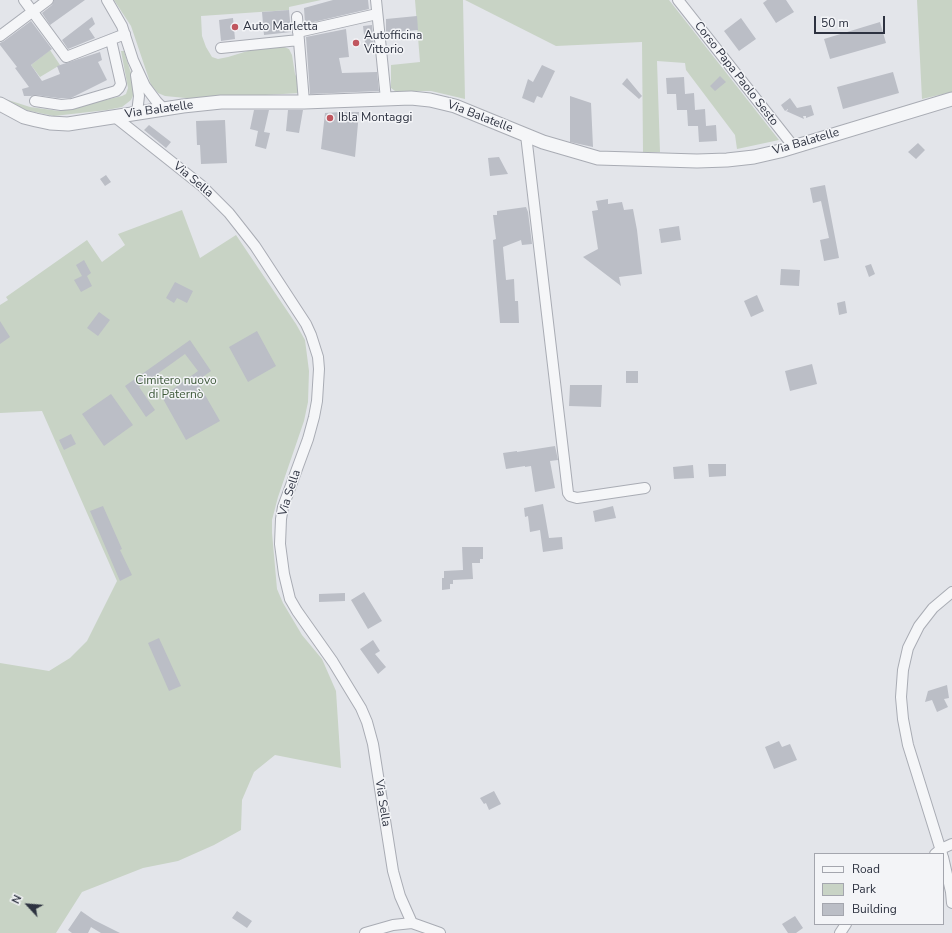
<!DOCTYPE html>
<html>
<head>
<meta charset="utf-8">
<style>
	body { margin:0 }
	#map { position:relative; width:952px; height:933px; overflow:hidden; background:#e3e5ea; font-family:"Nunito Sans",sans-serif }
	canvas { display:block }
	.legend { position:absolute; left:814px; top:853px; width:130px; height:72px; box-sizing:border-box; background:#f3f4f7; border:1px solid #a4a6ae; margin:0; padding:5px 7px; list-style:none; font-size:12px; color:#2d3240 }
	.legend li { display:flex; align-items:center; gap:8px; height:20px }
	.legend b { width:20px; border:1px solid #a4a6ae }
	.north { position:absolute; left:8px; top:885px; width:40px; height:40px; -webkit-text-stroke:3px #f3f4f7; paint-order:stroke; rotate:296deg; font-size:11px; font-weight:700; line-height:16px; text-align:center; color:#2d3240 }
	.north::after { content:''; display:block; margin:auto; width:14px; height:18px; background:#2d3240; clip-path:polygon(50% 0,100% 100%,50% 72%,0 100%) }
	.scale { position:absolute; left:814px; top:16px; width:71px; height:18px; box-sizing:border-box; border:2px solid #2d3240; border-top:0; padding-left:5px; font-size:12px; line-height:14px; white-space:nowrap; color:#2d3240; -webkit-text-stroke:3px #f3f4f7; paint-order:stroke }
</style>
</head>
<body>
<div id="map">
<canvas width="952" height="933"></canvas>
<ul class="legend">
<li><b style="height:5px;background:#f5f6f8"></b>Road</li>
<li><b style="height:11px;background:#c8d3c5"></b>Park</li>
<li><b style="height:11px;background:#bbbec6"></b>Building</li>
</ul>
<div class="north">N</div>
<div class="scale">50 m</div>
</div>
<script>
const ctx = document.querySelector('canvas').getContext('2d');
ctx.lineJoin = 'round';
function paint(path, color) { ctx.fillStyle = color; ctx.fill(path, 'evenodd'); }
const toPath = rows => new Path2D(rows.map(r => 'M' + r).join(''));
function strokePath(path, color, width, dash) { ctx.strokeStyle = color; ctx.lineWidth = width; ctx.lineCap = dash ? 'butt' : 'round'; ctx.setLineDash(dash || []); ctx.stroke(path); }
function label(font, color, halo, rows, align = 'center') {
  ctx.font = font + ' "Nunito Sans",sans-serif'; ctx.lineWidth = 3; ctx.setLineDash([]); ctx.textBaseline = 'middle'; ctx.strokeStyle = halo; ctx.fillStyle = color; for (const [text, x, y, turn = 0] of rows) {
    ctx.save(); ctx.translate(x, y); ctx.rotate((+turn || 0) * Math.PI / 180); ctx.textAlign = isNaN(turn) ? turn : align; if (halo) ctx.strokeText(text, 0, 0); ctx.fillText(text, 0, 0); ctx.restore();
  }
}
const green = toPath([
	[114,0,321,0,289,7,289,10,201,16,202,36,206,47,212,57,218,59,228,57,251,50,271,46,282,46,289,49,292,55,295,74,298,80,300,93,196,99,165,96,158,93,151,85,131,26],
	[415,0,463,0,465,99,431,91,395,91,391,88,391,65,420,62],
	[465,0,669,0,779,140,737,149,735,135,686,70,685,63,657,61,660,152,643,152,642,42,556,46],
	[917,0,952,0,952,92,922,99],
	[50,50,60,65,40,77,31,65],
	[121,51,124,51,136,89,131,100,122,107,107,110,54,116,26,110,5,99,30,107,59,111,122,96,126,94,128,88],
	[182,210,200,258,236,235,296,324,305,340,309,371,308,402,304,421,278,497,272,520,272,533,277,589,283,603,302,635,322,659,336,691,341,768,275,755,254,772,242,800,241,830,214,845,178,861,143,868,82,892,56,933,0,933,0,663,49,671,70,658,87,641,117,581,42,411,0,413,0,305,8,300,6,297,87,240,102,262,125,245,118,234]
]);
const building = toPath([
	[54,0,85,0,50,25,42,13,52,5],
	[333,0,368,0,369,9,305,24,304,8],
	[767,0,786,0,794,12,776,23,763,3],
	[289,10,291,32,264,35,262,12],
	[417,16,418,30,386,33,386,19],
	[92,17,95,24,89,29,95,38,68,49,62,40],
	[233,18,235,39,221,41,219,20],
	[741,18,756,39,739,51,724,31],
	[31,21,52,49,31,65,42,81,60,74,57,66,100,52,102,60,98,62,107,80,71,98,58,98,36,95,31,96,24,96,22,89,29,87,15,68,17,67,0,45,0,43,4,41],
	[880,22,886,43,830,59,824,39],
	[372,25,374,48,366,51,363,26],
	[346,29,349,57,339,58,342,73,377,72,379,91,310,94,306,37],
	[542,65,555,71,542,98,537,96,534,103,522,98,528,79,533,82],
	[893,72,899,93,843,109,837,87],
	[720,76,726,82,715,91,710,86],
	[684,77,685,94,694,93,695,110,705,109,706,126,716,125,717,141,699,142,698,126,688,126,687,110,677,110,676,94,667,94,666,78],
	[627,78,642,96,639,99,622,84],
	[570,96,591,103,593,147,570,142],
	[790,98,797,108,811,105,814,115,806,118,806,116,803,116,804,119,786,111,788,110,788,109,785,111,781,105],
	[254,110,269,110,264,132,270,133,266,149,255,146,258,131,250,129],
	[288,110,303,110,299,133,286,131],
	[341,112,359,112,355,157,321,149,325,113],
	[225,120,227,163,201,164,200,145,197,145,196,121],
	[149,125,171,142,166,148,144,130],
	[918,143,925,150,916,159,908,152],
	[499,157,508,174,490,176,488,158],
	[106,175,111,182,105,186,100,179],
	[825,185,839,258,824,261,820,240,829,238,821,201,813,203,810,188],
	[608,199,608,204,622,202,624,210,633,209,637,230,642,274,619,277,621,286,583,257,598,249,592,211,598,210,596,201],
	[526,207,528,212,532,244,522,245,521,240,503,247,506,280,514,279,515,301,518,301,519,323,500,323,493,240,496,239,493,215,497,215,497,211],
	[679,226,681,240,661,243,659,229],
	[84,260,91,273,87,276,92,286,81,292,74,280,82,276,76,265],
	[871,264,875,274,869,277,865,266],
	[781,269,800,270,799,286,780,285],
	[175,282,193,291,187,303,177,298,174,303,166,298],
	[757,295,764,311,751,317,744,301],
	[845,301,847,313,839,315,837,303],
	[99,312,110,320,98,336,87,328],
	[0,321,10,337,0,344],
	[257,331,276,366,248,382,229,347],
	[190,340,211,371,197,381,220,421,186,440,162,397,198,371,185,354,139,387,155,410,146,417,125,386],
	[812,364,817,384,790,391,785,371],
	[626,371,638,371,638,383,626,383],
	[570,385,602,385,601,407,569,406],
	[111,394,133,425,104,446,82,414],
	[71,434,76,444,64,450,59,440],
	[555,446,558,460,550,461,555,488,535,492,531,466,525,467,525,466,506,469,503,453,517,451,517,452],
	[708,464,726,464,726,476,709,477],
	[693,465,694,478,674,479,673,467],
	[543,504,549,538,562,537,563,549,543,552,540,530,530,532,528,516,525,517,524,508],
	[103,506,122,549,120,550,132,575,120,581,90,511],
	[613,506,616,518,595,522,593,511],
	[462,547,483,547,483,559,480,559,480,563,472,563,473,579,453,580,453,584,450,584,450,589,442,590,442,578,444,578,444,571,463,570],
	[364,592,382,621,368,629,351,600],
	[345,593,345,601,319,602,319,594],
	[159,638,181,686,169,691,148,643],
	[373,640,380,651,375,654,386,667,378,674,360,649],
	[947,685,949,698,944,699,948,707,937,712,932,700,925,702,928,691],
	[779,741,782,747,790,744,797,760,774,769,765,747],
	[494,791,501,804,489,810,486,803,484,804,480,798],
	[81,911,94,920,120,933,101,933,91,927,88,933,72,933,68,930],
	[237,911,252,921,247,928,232,918],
	[795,916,803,928,796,933,788,933,782,924]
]);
const minor = toPath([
	[24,0,66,57,125,34],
	[107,0,122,26,133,60,145,86,157,102,164,109],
	[376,0,386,99],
	[678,0,794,147],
	[297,17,304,102],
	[298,32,377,14],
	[0,36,48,0],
	[221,48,299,40],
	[136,75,139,96,137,113],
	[35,101,61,105,72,104,116,91,119,88,121,84,111,40],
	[115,117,202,186,229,213,255,246,306,324,311,335,318,357,319,369,317,401,314,417,308,439,283,507,281,519,280,544,284,574,290,599,297,611,333,662,361,708,367,722,373,744,393,871,400,896,412,923],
	[526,135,568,493,570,496,577,498,645,488],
	[935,854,941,849,952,844],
	[942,854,908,745,903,719,901,697,903,670,908,648,919,626,933,608,952,592],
	[943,857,951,892,952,903],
	[365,933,393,925,412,923,440,933],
	[840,933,846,924]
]);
const tertiary = toPath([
	[0,104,24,117,36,120,50,123,68,124,183,106,221,102,304,102,411,98,430,100,455,106,543,142,598,158,697,161,727,160,754,157,780,151,952,99]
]);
const markers = [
	[235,27,4,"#c0565f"],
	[356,43,4,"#c0565f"],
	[330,118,4,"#c0565f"]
];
const poiNames = [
	["Auto Marletta",243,27],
	["Autofficina",364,36],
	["Vittorio",364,50],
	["Ibla Montaggi",338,118]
];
const streetNames = [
	["Corso Papa Paolo Sesto",736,74,52],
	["Via Balatelle",159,110,-8],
	["Via Balatelle",480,117,21],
	["Via Balatelle",806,142,-16],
	["Via Sella",193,180,40],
	["Via Sella",290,493,-72],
	["Via Sella",382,803,81]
];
const parkNames = [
	["Cimitero nuovo",176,381],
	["di Paternò",176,395]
];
paint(green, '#c8d3c5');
paint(building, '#bbbec6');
strokePath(minor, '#a9acb4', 12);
strokePath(tertiary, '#a9acb4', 15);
strokePath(minor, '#f5f6f8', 10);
strokePath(tertiary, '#f5f6f8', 13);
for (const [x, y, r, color] of markers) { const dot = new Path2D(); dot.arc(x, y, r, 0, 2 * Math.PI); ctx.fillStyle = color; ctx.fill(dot); strokePath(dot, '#f3f4f7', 1.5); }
label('12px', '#2d3240', '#f3f4f7', poiNames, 'left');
label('12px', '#2d3240', '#f3f4f7', streetNames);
label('12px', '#3f5a3b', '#f3f4f7', parkNames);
</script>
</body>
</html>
